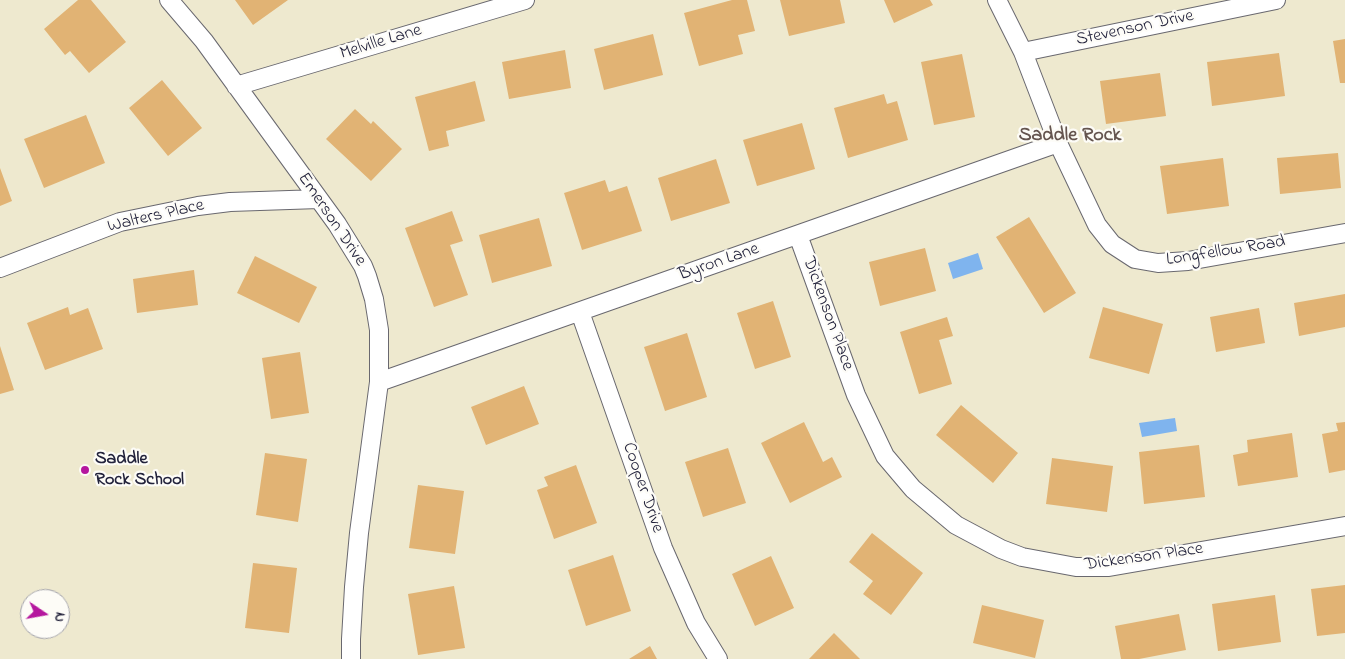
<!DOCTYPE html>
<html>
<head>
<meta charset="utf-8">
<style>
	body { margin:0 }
	#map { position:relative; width:1345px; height:659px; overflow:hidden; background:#eee9cf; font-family:"Indie Flower",sans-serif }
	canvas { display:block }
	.north { position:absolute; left:20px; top:589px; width:50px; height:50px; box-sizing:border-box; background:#fdfcf7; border:1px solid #a5a5ac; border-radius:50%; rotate:102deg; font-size:14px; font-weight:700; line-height:20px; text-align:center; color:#22223b }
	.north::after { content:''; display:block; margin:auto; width:18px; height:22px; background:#b5179e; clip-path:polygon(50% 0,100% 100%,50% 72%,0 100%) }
</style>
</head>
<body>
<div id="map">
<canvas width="1345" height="659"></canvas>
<div class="north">N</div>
</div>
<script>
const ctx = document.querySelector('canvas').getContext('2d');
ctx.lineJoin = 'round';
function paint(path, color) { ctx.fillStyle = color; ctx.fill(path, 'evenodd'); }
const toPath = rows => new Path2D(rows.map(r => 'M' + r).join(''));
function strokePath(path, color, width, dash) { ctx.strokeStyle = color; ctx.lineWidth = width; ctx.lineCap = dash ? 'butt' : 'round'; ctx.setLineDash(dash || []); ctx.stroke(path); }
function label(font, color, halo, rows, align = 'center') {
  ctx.font = font + ' "Indie Flower",sans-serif'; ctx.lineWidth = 4.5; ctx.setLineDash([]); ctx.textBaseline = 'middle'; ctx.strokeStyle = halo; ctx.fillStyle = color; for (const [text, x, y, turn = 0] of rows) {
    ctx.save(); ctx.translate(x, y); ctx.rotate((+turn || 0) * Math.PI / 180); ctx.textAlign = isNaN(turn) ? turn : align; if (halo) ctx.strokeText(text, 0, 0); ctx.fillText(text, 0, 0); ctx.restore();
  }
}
const water = toPath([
	[978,253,983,269,953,279,948,263],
	[1175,418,1177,431,1142,437,1139,423]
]);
const building = toPath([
	[78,0,91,0,126,42,89,73,70,51,65,55,44,29],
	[235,0,288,0,253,25],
	[732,0,747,0,755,31,738,35,743,54,699,66,684,13],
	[780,0,840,0,845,23,789,36],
	[884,0,930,0,933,5,894,23],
	[653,34,663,75,604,90,594,49],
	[1345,39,1345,83,1340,83,1333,41],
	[565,50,571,88,509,99,502,62],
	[1279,53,1285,96,1212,106,1207,62],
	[962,54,975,117,934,125,921,62],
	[1160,73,1166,116,1106,124,1100,81],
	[162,80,202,128,168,156,129,108],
	[475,81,485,121,446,131,449,146,429,151,415,97],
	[884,94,887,104,897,101,908,140,848,158,834,108],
	[355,109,371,124,373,121,402,149,371,181,326,139],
	[86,115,105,163,44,188,24,139],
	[802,123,815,169,757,186,743,140],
	[1338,153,1341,188,1280,194,1277,158],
	[1223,158,1229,206,1167,214,1160,166],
	[716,159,730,203,671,221,658,178],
	[0,168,12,201,0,206],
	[605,180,609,192,627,186,642,231,582,250,564,193],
	[452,211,463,241,450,245,468,295,434,307,405,228],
	[1029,217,1076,293,1044,313,996,237],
	[539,218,552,266,492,283,479,235],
	[925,248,936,291,880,306,869,262],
	[255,256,317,287,299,323,237,293],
	[194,270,198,305,137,313,133,279],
	[1345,294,1345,327,1299,336,1294,303],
	[773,301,791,357,755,369,737,313],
	[68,307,70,315,88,308,103,349,45,370,27,323],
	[1103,307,1163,324,1149,374,1089,358],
	[1259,308,1265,343,1216,352,1210,317],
	[947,317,953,336,939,340,952,384,919,394,900,332],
	[687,333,707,397,665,411,644,347],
	[0,346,14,390,0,394],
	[300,352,309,413,271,419,262,358],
	[524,386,539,424,486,445,471,407],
	[961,405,1018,453,993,483,936,435],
	[804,422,823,462,832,457,842,477,790,503,761,443],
	[1345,422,1345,470,1329,473,1322,434,1338,431,1336,423],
	[1292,433,1298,477,1238,486,1233,455,1248,452,1247,440],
	[1199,445,1205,497,1144,504,1139,452],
	[728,448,746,503,703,517,685,462],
	[265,453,307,459,298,522,256,515],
	[1052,458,1113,466,1107,512,1046,504],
	[576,465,597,523,554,539,537,490,548,486,544,477],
	[418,485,464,491,455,554,409,548],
	[872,533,923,573,891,615,863,594,873,581,849,562],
	[613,555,631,611,586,626,568,570],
	[771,556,794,608,755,626,732,574],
	[253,563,297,568,289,633,245,628],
	[1345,585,1345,633,1317,636,1311,589],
	[454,586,465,648,418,655,408,594],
	[1275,595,1281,642,1218,651,1212,604],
	[982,605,1044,620,1035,658,973,643],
	[1179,614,1186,650,1139,659,1121,659,1115,626],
	[834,633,860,659,809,659],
	[650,646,657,659,629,659]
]);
const minor = toPath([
	[169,0,204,41,337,224,363,266,367,276,374,299,379,330,379,382,359,533,354,587,351,639,351,659],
	[997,0,1023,52,1058,143,1097,225,1112,244,1135,259,1158,263,1188,261,1345,233],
	[1023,52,1276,0],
	[236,86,525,0],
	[798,235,856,395,885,456,913,489,956,525,1001,549,1022,557,1076,567,1109,567,1345,526],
	[0,268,120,222,198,206,230,202,319,199],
	[580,312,663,548,696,623,718,659],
	[379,382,1058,143]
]);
const markers = [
	[85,470,5,"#b5179e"]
];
const streetNames = [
	["Stevenson Drive",1135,29,-12],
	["Melville Lane",381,43,-17],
	["Walters Place",156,217,-13],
	["Emerson Drive",331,220,56],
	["Longfellow Road",1226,252,-9],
	["Byron Lane",719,263,-19],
	["Dickenson Place",827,314,70],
	["Cooper Drive",642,488,71],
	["Dickenson Place",1144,558,-8]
];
const poiNames = [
	["Saddle",95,460],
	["Rock School",95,481]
];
const quarterNames = [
	["Saddle Rock",1070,137]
];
paint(water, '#7fb4ee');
paint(building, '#e1b374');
strokePath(minor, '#69686f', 20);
strokePath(minor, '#fff', 18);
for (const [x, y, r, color] of markers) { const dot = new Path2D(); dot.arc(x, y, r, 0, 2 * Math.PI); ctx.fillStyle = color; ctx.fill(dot); strokePath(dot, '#fdfcf7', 2); }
label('18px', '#22223b', '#fdfcf7', streetNames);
label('bold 18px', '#22223b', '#fdfcf7', poiNames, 'left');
label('bold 20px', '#65554f', '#fdfcf7', quarterNames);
</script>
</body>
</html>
